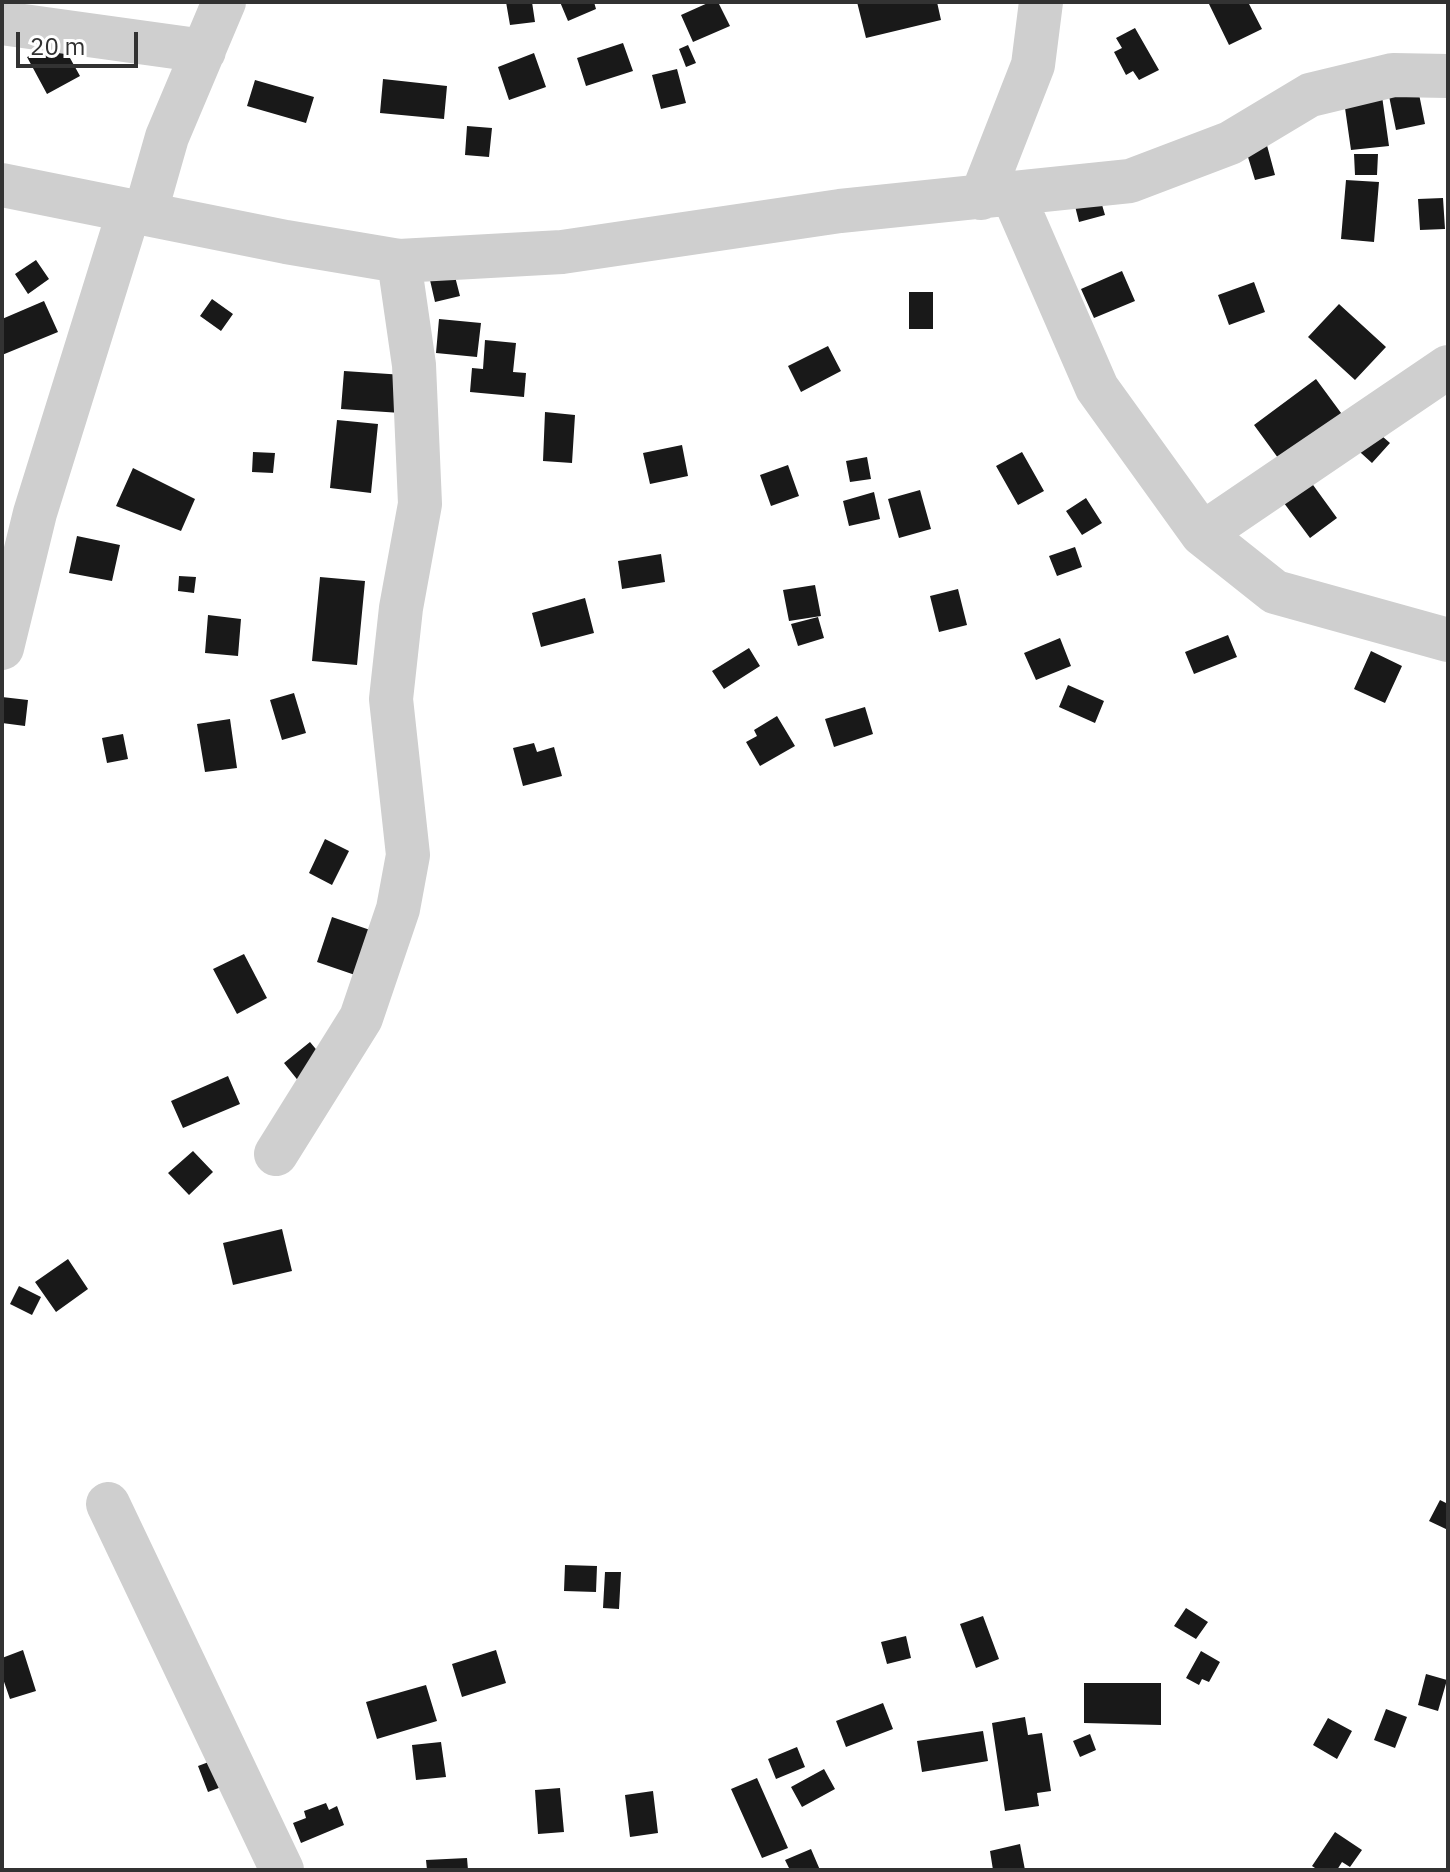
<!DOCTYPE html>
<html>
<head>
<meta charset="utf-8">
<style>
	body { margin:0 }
	#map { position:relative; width:1450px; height:1872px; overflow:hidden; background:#fff; font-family:"IBM Plex Sans",sans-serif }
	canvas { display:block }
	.frame { position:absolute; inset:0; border:4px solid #323232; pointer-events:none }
	.scale { position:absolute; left:16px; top:32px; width:122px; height:36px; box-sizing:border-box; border:4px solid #323232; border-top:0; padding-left:10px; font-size:24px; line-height:28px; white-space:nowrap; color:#323232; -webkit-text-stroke:6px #fff; paint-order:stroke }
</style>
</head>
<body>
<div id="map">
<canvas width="1450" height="1872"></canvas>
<div class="frame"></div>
<div class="scale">20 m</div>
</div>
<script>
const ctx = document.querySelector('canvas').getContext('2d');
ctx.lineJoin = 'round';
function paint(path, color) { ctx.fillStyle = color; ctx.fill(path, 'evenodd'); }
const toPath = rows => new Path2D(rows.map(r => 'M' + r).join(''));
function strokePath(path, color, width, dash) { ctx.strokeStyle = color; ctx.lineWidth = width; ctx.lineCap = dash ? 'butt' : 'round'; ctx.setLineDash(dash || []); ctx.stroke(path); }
const building = toPath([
	[506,2,532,2,535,22,510,25],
	[560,2,594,2,596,9,568,21],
	[710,2,718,2,730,26,693,42,681,15],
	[857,2,937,2,941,20,866,38],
	[1213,2,1248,2,1262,29,1229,45,1209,4],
	[1135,28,1159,70,1139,80,1133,71,1126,75,1114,52,1122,48,1116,38],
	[60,40,80,76,47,94,27,57],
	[623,43,633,71,586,86,577,58],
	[688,45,696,63,686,67,679,49],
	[534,53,546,87,509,100,498,67],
	[677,69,686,103,661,109,652,75],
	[383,79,447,86,444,119,380,113],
	[255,80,314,97,306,123,247,106],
	[1418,89,1425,124,1396,130,1389,96],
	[1382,96,1389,146,1351,150,1344,101],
	[467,126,492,128,489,157,465,155],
	[1265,138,1275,175,1255,180,1244,144],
	[1354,154,1378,154,1377,175,1355,175],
	[1346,180,1379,182,1374,242,1341,239],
	[1098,191,1105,215,1079,222,1073,198],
	[1443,198,1445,229,1420,230,1418,199],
	[36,260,49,279,28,294,15,274],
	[451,261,460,296,435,302,427,267],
	[1122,271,1135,301,1094,318,1081,289],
	[1254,282,1265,312,1229,325,1218,295],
	[909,292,933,292,933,329,909,329],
	[212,299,233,314,221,331,200,316],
	[44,301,58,332,2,355,2,319],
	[1339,304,1386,347,1355,380,1308,337],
	[439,319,481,323,477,357,436,353],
	[485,340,516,343,513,372,526,373,524,397,470,392,472,368,483,369],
	[828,346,841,371,801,392,788,366],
	[344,371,404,375,401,413,341,409],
	[1316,379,1344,417,1281,462,1254,425],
	[545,412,575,415,572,463,543,461],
	[337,420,378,424,371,493,330,488],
	[1367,423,1390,443,1372,463,1350,443],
	[682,445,688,476,650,484,643,453],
	[253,452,275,453,273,473,252,472],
	[1022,452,1044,491,1018,505,996,466],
	[867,457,871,479,850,482,846,461],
	[788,465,799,496,771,506,760,475],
	[133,468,195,499,181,531,116,506],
	[1308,478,1337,518,1310,538,1281,499],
	[920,490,931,529,899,538,888,499],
	[874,492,880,519,849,526,843,501],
	[1086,498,1102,523,1082,535,1066,511],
	[77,536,120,545,112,581,69,573],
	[1075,547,1082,567,1057,576,1049,556],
	[661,554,665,582,622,589,618,561],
	[179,576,196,577,194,593,178,591],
	[320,577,365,581,357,665,312,661],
	[815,585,821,616,789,621,783,590],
	[958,589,967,625,939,632,930,596],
	[585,598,594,633,541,647,532,613],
	[208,615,241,619,238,656,205,653],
	[818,617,824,638,798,646,791,624],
	[1228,635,1237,657,1194,674,1185,652],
	[1060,638,1071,666,1036,680,1024,653],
	[749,648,760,666,724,689,712,671],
	[1371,651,1402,666,1385,703,1354,689],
	[1068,685,1104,701,1095,723,1059,707],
	[294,693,306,733,282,740,270,700],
	[2,697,28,700,25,726,2,723],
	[865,707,873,734,834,747,825,719],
	[777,716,795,746,760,766,746,742,757,736,754,730],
	[230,719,237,768,205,772,197,724],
	[123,734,128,759,107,763,102,738],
	[534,743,537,752,554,747,562,776,523,786,513,748],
	[325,839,349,851,332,885,309,873],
	[332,917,373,931,358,976,317,962],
	[244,954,267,998,237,1014,213,969],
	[310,1042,330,1066,304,1088,284,1063],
	[228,1076,240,1104,183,1128,171,1101],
	[193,1151,213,1172,189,1195,168,1173],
	[282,1229,292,1271,233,1285,223,1243],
	[68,1259,88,1289,56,1312,35,1282],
	[19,1286,41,1297,32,1315,10,1304],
	[1440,1500,1448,1504,1448,1530,1429,1521],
	[565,1565,597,1566,596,1592,564,1591],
	[605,1572,621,1572,619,1609,603,1608],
	[1186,1608,1208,1622,1196,1639,1174,1626],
	[983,1616,999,1659,976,1668,960,1624],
	[906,1636,911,1658,887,1664,881,1642],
	[23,1650,36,1691,10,1699,2,1676,2,1658],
	[496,1650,506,1683,462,1697,452,1664],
	[1201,1651,1220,1662,1209,1682,1202,1679,1199,1685,1186,1678],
	[1426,1674,1447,1680,1438,1711,1418,1705],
	[1084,1683,1161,1683,1161,1725,1084,1723],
	[426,1685,437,1721,377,1739,366,1702],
	[883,1703,893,1729,846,1747,836,1721],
	[1386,1709,1407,1717,1395,1748,1374,1740],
	[1025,1717,1028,1735,1042,1733,1051,1791,1037,1793,1039,1806,1005,1811,992,1723],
	[1328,1718,1352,1731,1337,1759,1313,1745],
	[983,1731,988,1761,922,1772,917,1741],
	[1090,1734,1096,1750,1080,1757,1073,1741],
	[441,1742,446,1777,416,1780,412,1745],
	[797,1747,805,1767,776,1779,768,1759],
	[214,1760,224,1786,208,1792,198,1766],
	[824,1769,835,1789,802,1807,791,1787],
	[757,1778,788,1848,762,1858,731,1789],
	[560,1788,564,1832,538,1834,535,1790],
	[653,1791,658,1833,630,1837,625,1795],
	[326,1803,329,1810,337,1806,344,1825,301,1843,293,1823,306,1818,304,1811],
	[1335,1832,1362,1850,1350,1867,1342,1862,1337,1870,1318,1870,1312,1866],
	[1020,1844,1025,1870,993,1870,990,1851],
	[811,1849,820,1870,790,1870,785,1860],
	[467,1858,468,1870,427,1870,426,1860]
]);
const street = toPath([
	[2,23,204,51],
	[2,185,286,242,399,261,562,252,840,211,1130,181,1230,143,1310,95,1393,75,1448,76],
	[1013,195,1097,388,1202,534,1275,592,1448,640],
	[981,198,1033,65,1041,2],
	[145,214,167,137,224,2],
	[1202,534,1448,367],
	[2,648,35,513,129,211],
	[276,1154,361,1018,398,909,408,855,391,699,401,608,420,504,414,365,399,261],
	[108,1504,282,1870]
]);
paint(building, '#191919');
strokePath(street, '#cfcfcf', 44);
</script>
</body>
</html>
